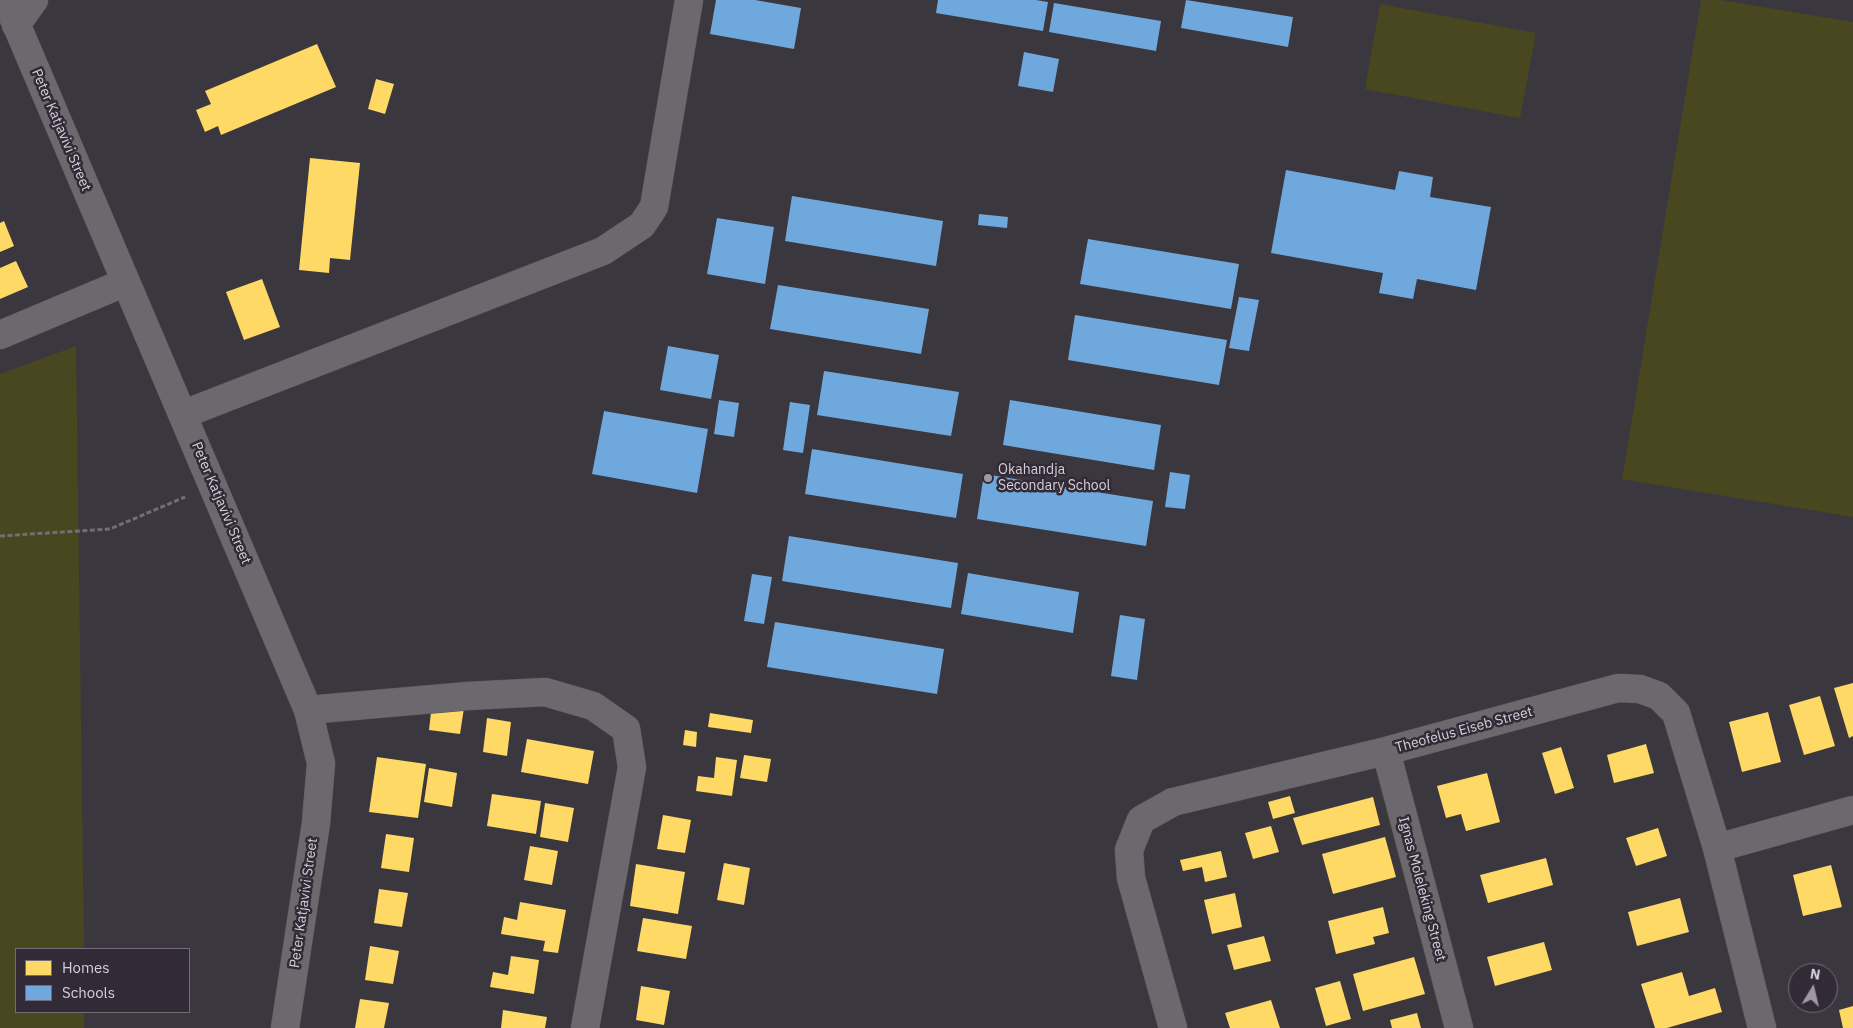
<!DOCTYPE html>
<html>
<head>
<meta charset="utf-8">
<style>
	body { margin:0 }
	#map { position:relative; width:1853px; height:1028px; overflow:hidden; background:#3b373e; font-family:"IBM Plex Sans",sans-serif }
	canvas { display:block }
	.legend { position:absolute; left:15px; top:948px; width:175px; height:65px; box-sizing:border-box; background:#322a37; border:1px solid #736c77; margin:0; padding:6px 9px; list-style:none; font-size:15px; color:#d5d0d8 }
	.legend li { display:flex; align-items:center; gap:10px; height:25px }
	.legend b { width:25px; border:1px solid #736c77 }
	.north { position:absolute; left:1788px; top:963px; width:50px; height:50px; box-sizing:border-box; background:#322a37; border:1px solid #736c77; border-radius:50%; rotate:9deg; font-size:14px; font-weight:700; line-height:20px; text-align:center; color:#d5d0d8 }
	.north::after { content:''; display:block; margin:auto; width:18px; height:22px; background:#9f9aa2; clip-path:polygon(50% 0,100% 100%,50% 72%,0 100%) }
</style>
</head>
<body>
<div id="map">
<canvas width="1853" height="1028"></canvas>
<ul class="legend">
<li><b style="height:14px;background:#ffd966"></b>Homes</li>
<li><b style="height:14px;background:#6fa8dc"></b>Schools</li>
</ul>
<div class="north">N</div>
</div>
<script>
const ctx = document.querySelector('canvas').getContext('2d');
ctx.lineJoin = 'round';
function paint(path, color) { ctx.fillStyle = color; ctx.fill(path, 'evenodd'); }
const toPath = rows => new Path2D(rows.map(r => 'M' + r).join(''));
function strokePath(path, color, width, dash) { ctx.strokeStyle = color; ctx.lineWidth = width; ctx.lineCap = dash ? 'butt' : 'round'; ctx.setLineDash(dash || []); ctx.stroke(path); }
function label(font, color, halo, rows, align = 'center') {
  ctx.font = font + ' "IBM Plex Sans",sans-serif'; ctx.lineWidth = 5; ctx.setLineDash([]); ctx.textBaseline = 'middle'; ctx.strokeStyle = halo; ctx.fillStyle = color; for (const [text, x, y, turn = 0] of rows) {
    ctx.save(); ctx.translate(x, y); ctx.rotate((+turn || 0) * Math.PI / 180); ctx.textAlign = isNaN(turn) ? turn : align; if (halo) ctx.strokeText(text, 0, 0); ctx.fillText(text, 0, 0); ctx.restore();
  }
}
const green = toPath([
	[1701,0,1720,0,1853,22,1853,517,1622,479],
	[1380,4,1536,33,1520,118,1365,89],
	[76,346,84,949,16,949,16,1012,84,1012,84,1028,0,1028,0,374]
]);
const homes = toPath([
	[317,44,336,87,221,135,218,126,205,132,196,110,211,104,205,91],
	[376,79,394,84,385,114,368,109],
	[310,158,360,163,350,260,330,258,329,273,299,270],
	[4,221,14,246,0,252,0,223],
	[16,261,28,287,0,299,0,268],
	[262,279,280,327,244,340,226,292],
	[1853,683,1853,736,1849,738,1834,688],
	[1820,696,1835,746,1804,755,1789,705],
	[432,704,464,708,460,734,429,730],
	[1768,712,1781,762,1742,772,1729,722],
	[710,713,753,720,751,733,708,727],
	[487,718,511,722,507,756,483,752],
	[685,730,697,732,696,747,683,745],
	[527,739,594,751,588,784,521,772],
	[1646,744,1654,773,1614,783,1607,755],
	[1561,747,1574,788,1555,794,1542,753],
	[744,755,771,759,767,782,740,778],
	[377,757,426,764,418,818,369,812],
	[716,757,737,760,732,796,696,791,698,776,714,778],
	[429,768,457,773,452,807,424,802],
	[1487,773,1500,822,1466,831,1461,814,1446,818,1437,786],
	[492,794,541,801,536,834,487,826],
	[1290,796,1295,813,1273,819,1268,802],
	[1373,797,1380,825,1302,845,1293,818],
	[545,803,574,808,568,842,540,837],
	[663,815,691,820,685,853,657,849],
	[1271,826,1279,852,1253,859,1245,833],
	[1658,828,1667,856,1636,866,1626,838],
	[386,834,414,838,409,872,381,868],
	[1385,837,1396,877,1333,894,1322,854],
	[530,846,558,851,552,885,524,880],
	[1221,851,1227,877,1205,882,1202,867,1183,871,1180,860],
	[1546,858,1553,885,1488,903,1480,875],
	[724,863,750,868,744,905,717,900],
	[636,864,685,872,678,914,630,906],
	[1831,865,1842,907,1803,916,1793,875],
	[379,889,408,893,402,927,374,923],
	[1235,893,1242,927,1212,934,1204,900],
	[1680,898,1689,932,1637,946,1628,912],
	[520,902,566,910,558,953,543,951,545,941,501,934,504,917,517,920],
	[1383,907,1389,933,1373,937,1375,944,1336,954,1328,921],
	[643,918,692,926,686,959,637,951],
	[1264,936,1271,961,1234,970,1227,945],
	[1544,942,1552,970,1495,986,1487,957],
	[370,946,399,951,393,984,365,980],
	[511,956,539,960,534,994,490,987,493,972,508,975],
	[1414,957,1425,994,1363,1011,1353,974],
	[1682,972,1689,996,1715,988,1722,1012,1667,1028,1655,1028,1641,984],
	[1340,981,1351,1019,1326,1026,1315,988],
	[641,986,670,991,664,1025,636,1020],
	[360,999,389,1003,384,1028,355,1028],
	[1271,1000,1280,1028,1230,1028,1225,1013],
	[1853,1006,1853,1028,1843,1028,1839,1010],
	[503,1010,547,1017,545,1028,501,1028],
	[1417,1013,1421,1028,1392,1028,1390,1020]
]);
const schools = toPath([
	[716,0,755,0,801,8,794,49,710,34],
	[938,0,1036,0,1048,2,1043,31,936,13],
	[1186,0,1293,17,1288,47,1181,28],
	[1054,3,1161,21,1156,51,1049,32],
	[1024,52,1059,59,1053,92,1018,86],
	[1286,170,1395,190,1399,171,1433,177,1430,197,1491,207,1476,290,1417,279,1413,299,1379,293,1383,273,1271,253],
	[792,196,943,221,936,266,785,241],
	[979,214,1008,217,1007,228,978,225],
	[717,218,774,227,765,284,707,274],
	[1088,239,1239,264,1231,309,1080,284],
	[778,285,929,309,921,354,770,329],
	[1239,297,1259,300,1249,351,1229,348],
	[1075,315,1227,340,1219,385,1068,360],
	[668,346,719,355,711,399,660,390],
	[824,371,959,392,951,436,817,415],
	[719,400,739,403,734,437,714,434],
	[1010,400,1161,425,1154,470,1003,445],
	[790,402,810,405,803,453,783,450],
	[604,411,708,429,697,493,592,474],
	[812,449,963,474,956,518,805,494],
	[1170,472,1190,475,1185,509,1165,507],
	[984,474,1153,501,1146,546,977,519],
	[789,536,958,563,951,608,782,581],
	[968,573,1079,592,1073,633,961,614],
	[752,574,772,577,764,624,744,621],
	[1120,615,1145,619,1137,680,1111,676],
	[775,622,944,649,937,694,767,667]
]);
const path = toPath([
	[0,536,110,529,185,497]
]);
const minor = toPath([
	[6,0,308,710,321,763,316,823,285,1028],
	[16,25,34,0],
	[0,335,126,282],
	[184,414,603,251,642,225,654,207,689,0],
	[308,710,468,696,545,692,593,706,626,729,632,767,585,1028],
	[1386,751,1459,1028],
	[1717,848,1853,810],
	[1173,1028,1131,878,1129,850,1141,820,1173,802,1386,751,1618,688,1640,689,1659,696,1676,713,1717,848,1762,1028]
]);
const markers = [
	[988,478,5,"#9f9aa2"]
];
const streetNames = [
	["Peter Katjavivi Street",61,130,67],
	["Peter Katjavivi Street",221,503,67],
	["Theofelus Eiseb Street",1464,730,-15],
	["Ignas Moleleking Street",1422,889,75],
	["Peter Katjavivi Street",304,903,-82]
];
const poiNames = [
	["Okahandja",998,470],
	["Secondary School",998,486]
];
paint(green, '#484720');
paint(homes, '#ffd966');
paint(schools, '#6fa8dc');
strokePath(minor, '#59555c', 29);
strokePath(path, '#726f74', 3, [5, 2.5]);
strokePath(minor, '#6c696e', 28);
for (const [x, y, r, color] of markers) { const dot = new Path2D(); dot.arc(x, y, r, 0, 2 * Math.PI); ctx.fillStyle = color; ctx.fill(dot); strokePath(dot, '#322a37', 2); }
label('14px', '#d5d0d8', '#322a37', streetNames);
label('14px', '#d5d0d8', '#322a37', poiNames, 'left');
</script>
</body>
</html>
